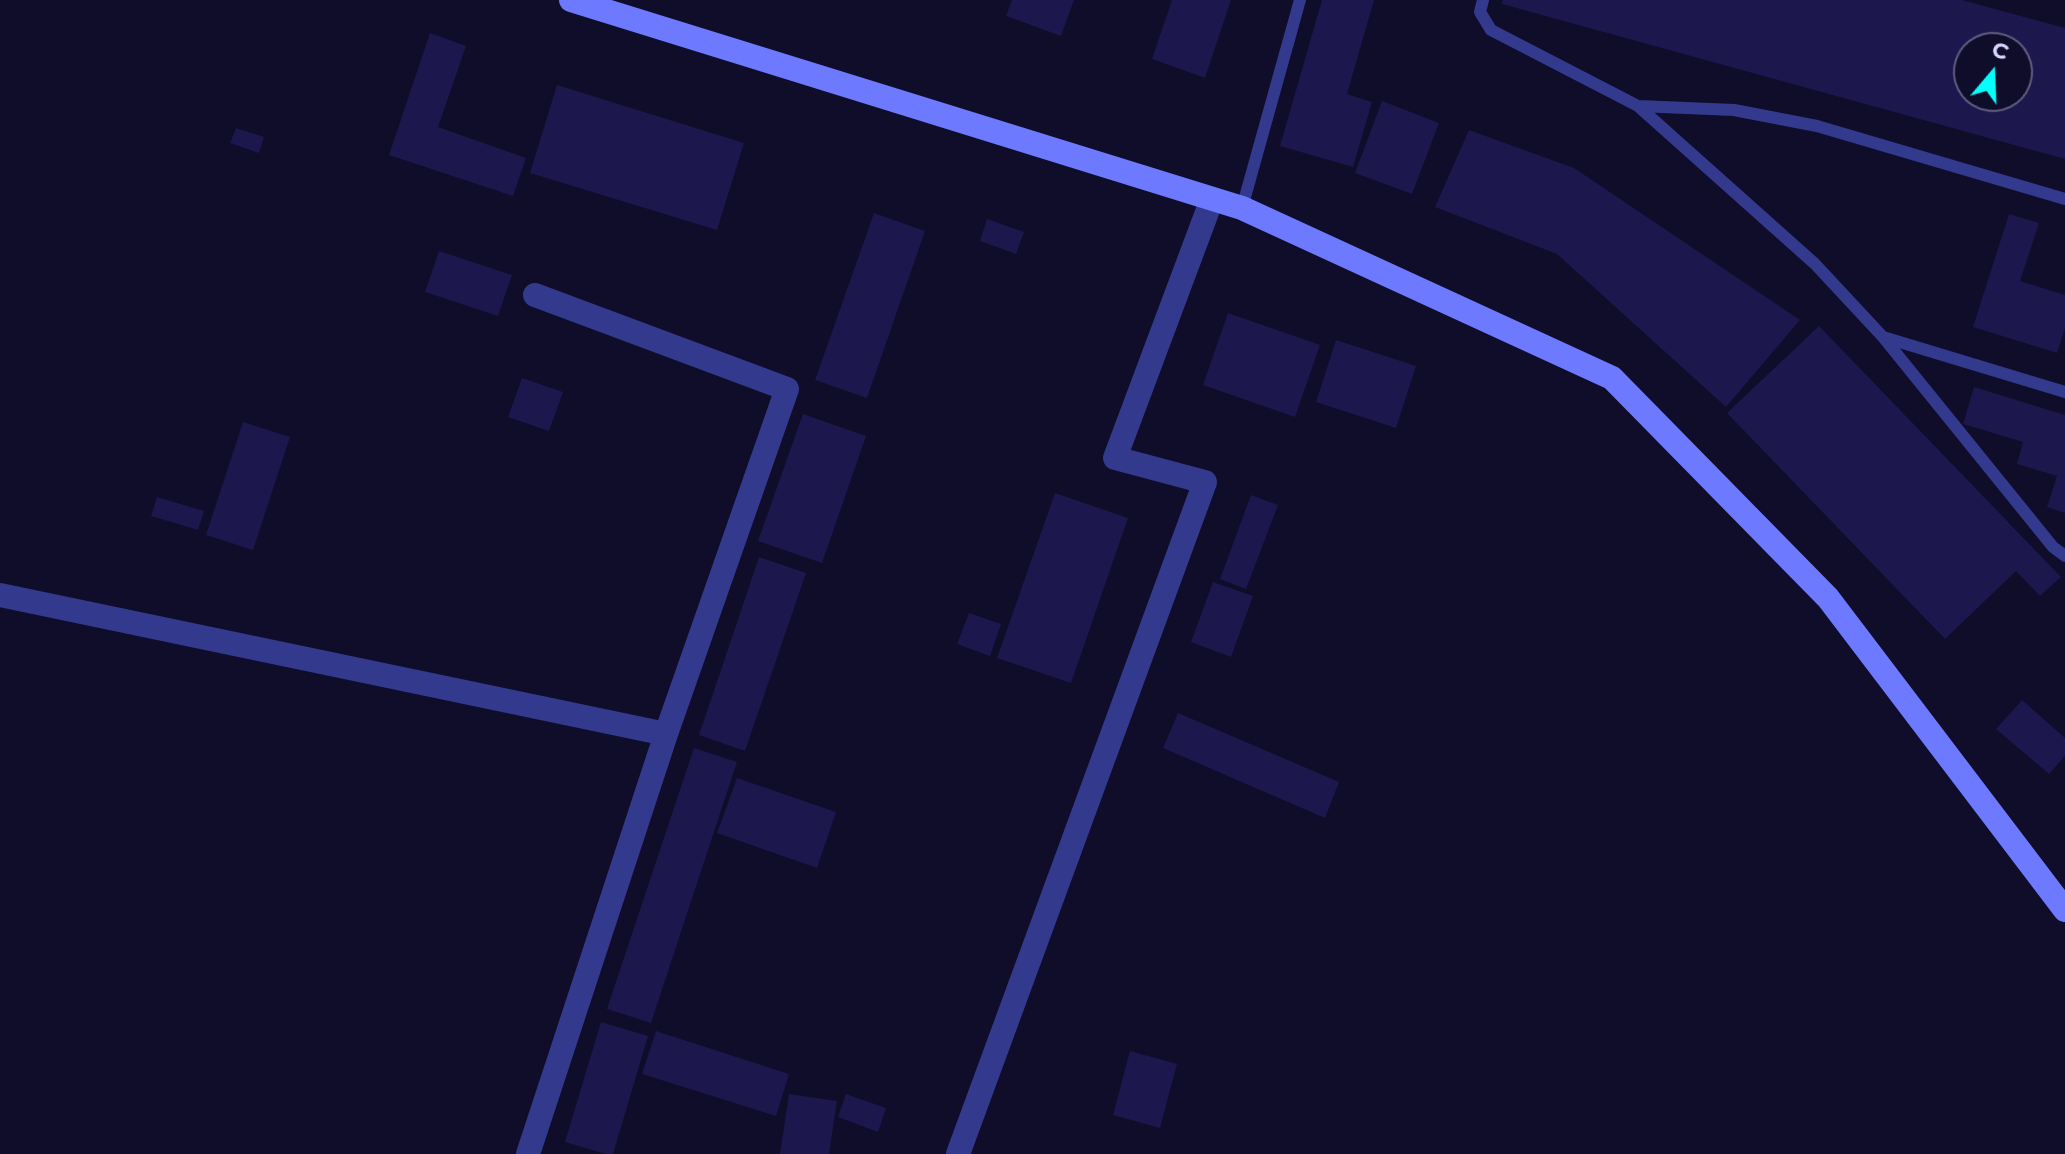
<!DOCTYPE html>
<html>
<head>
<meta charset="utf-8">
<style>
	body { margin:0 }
	#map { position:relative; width:2065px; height:1154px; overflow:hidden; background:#0f0d2a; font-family:Montserrat,sans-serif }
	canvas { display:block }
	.north { position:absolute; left:1953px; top:32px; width:80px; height:80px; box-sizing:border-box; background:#0f0d2a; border:2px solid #5f5d7f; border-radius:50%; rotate:19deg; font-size:22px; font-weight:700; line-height:32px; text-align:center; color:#d6d6ff }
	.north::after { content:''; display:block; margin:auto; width:28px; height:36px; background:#02fffc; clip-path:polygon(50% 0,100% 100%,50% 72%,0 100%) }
</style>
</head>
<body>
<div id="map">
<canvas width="2065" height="1154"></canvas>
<div class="north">С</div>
</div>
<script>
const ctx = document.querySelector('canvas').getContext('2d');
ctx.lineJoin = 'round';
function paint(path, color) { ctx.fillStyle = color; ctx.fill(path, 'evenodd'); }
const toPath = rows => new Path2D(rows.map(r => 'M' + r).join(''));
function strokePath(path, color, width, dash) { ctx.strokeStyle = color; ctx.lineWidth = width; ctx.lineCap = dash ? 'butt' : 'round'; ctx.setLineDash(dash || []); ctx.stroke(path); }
const building = toPath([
	[1012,0,1074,0,1061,36,1006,16],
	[1172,0,1231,0,1205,78,1152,59],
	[1322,0,1374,0,1347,94,1372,102,1353,167,1280,146],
	[1503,0,1962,0,2065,28,2065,159,1502,4],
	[1969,48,2017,48,2017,96,1969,96],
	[430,33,466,46,438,127,526,158,513,196,389,155],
	[557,85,744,143,717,230,530,173],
	[1382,101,1439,123,1412,194,1355,173],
	[236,128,264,137,259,153,230,143],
	[1469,130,1574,168,1800,320,1726,407,1557,254,1435,207],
	[874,213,925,231,867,398,815,380],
	[2009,214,2039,223,2020,281,2065,295,2065,328,2057,353,1973,327],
	[987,219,1024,232,1016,254,980,241],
	[439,251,512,275,498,316,425,292],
	[1228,313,1320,345,1295,417,1203,385],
	[1819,326,2061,577,2040,596,2016,571,1945,639,1727,413],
	[1336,340,1416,366,1396,428,1316,402],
	[522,378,563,392,549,431,508,417],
	[1974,387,2065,415,2065,513,2047,507,2057,476,2017,464,2023,442,1963,424],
	[803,414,866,436,822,563,758,541],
	[243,422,290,437,253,550,206,535],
	[1055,493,1128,518,1071,683,997,658],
	[1251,495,1278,505,1246,589,1220,579],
	[157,497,204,511,198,530,151,516],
	[759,557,806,573,745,751,699,735],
	[1213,582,1253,596,1231,657,1191,642],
	[969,613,1001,624,990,656,957,644],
	[2022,700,2065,738,2065,756,2049,774,1996,729],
	[1178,713,1339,782,1325,818,1163,748],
	[694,748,737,762,651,1023,607,1009],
	[737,778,836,812,817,868,717,833],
	[601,1022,648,1036,613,1154,606,1154,565,1142],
	[656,1031,789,1074,776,1116,642,1074],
	[1130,1051,1177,1064,1160,1128,1113,1115],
	[789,1094,837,1101,829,1154,780,1154],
	[846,1094,886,1108,878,1132,838,1117]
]);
const lane = toPath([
	[1483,0,1480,12,1491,30,1638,106,1815,264,1883,337,2053,547,2065,556],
	[1638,106,1734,110,1817,126,2065,199],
	[1242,208,1300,0],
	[1883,337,2065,392]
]);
const street = toPath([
	[0,595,666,734,787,389,535,295],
	[528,1154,666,734],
	[958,1154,1205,482,1115,458,1212,199]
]);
const secondary = toPath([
	[571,0,1242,208,1612,378,1828,598,2065,910]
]);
paint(building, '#1c174d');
strokePath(lane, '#333a8e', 12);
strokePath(street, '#333a8e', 24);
strokePath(secondary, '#6d7aff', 24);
</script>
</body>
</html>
